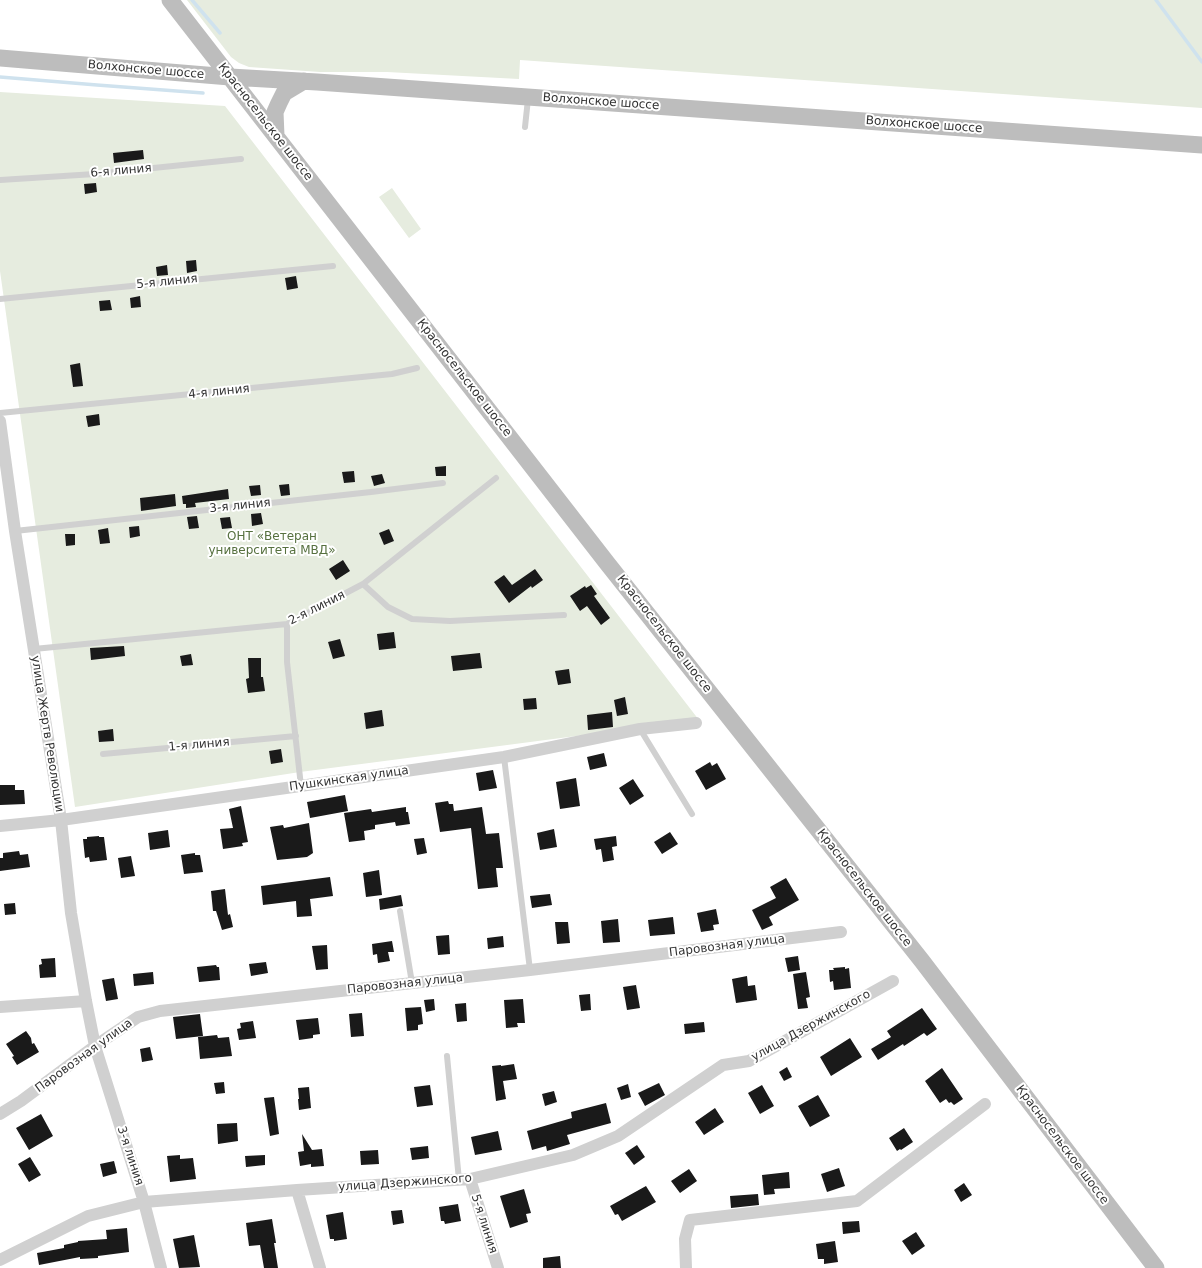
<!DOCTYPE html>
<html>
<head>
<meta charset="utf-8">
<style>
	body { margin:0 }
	canvas { display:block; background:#fff }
</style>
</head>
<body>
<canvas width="1202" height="1268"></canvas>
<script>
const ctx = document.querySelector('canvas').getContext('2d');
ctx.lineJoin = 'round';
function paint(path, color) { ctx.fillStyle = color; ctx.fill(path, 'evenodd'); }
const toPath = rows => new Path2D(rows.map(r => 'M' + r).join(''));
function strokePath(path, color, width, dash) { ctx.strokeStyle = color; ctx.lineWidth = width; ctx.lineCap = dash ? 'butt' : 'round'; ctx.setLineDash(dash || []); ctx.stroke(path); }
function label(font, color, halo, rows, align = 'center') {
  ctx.font = font + ' "DejaVu Sans",sans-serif'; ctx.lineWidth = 4; ctx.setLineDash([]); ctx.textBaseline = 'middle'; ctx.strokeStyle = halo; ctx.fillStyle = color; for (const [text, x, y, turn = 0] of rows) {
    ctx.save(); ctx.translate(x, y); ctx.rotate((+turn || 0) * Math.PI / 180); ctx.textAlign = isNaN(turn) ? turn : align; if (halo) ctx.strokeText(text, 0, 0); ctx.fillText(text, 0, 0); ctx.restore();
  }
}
const green = toPath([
	[187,0,1202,0,1202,108,520,60,519,79,387,72,320,72,249,67,239,63,231,57],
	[0,92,225,106,699,720,300,772,75,807,0,271],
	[392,188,421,229,409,238,379,197]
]);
const stream = toPath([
	[192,0,220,33],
	[1156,0,1202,62],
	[0,77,97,85,203,93]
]);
const building = toPath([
	[143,150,144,159,114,163,113,153],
	[96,183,97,192,85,194,84,184],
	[196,260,197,271,187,273,186,261],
	[167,265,168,275,157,276,156,267],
	[296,276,298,288,287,290,285,278],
	[140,296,141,307,131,308,130,298],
	[110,300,112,310,100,311,99,301],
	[80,363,83,386,73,387,70,365],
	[99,414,100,425,88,427,86,416],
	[446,466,446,476,436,476,435,467],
	[354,471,355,482,344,483,342,472],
	[382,474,385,483,374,486,371,476],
	[289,484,290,495,281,496,279,485],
	[260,485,261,495,251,496,249,486],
	[228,489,229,499,195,503,196,507,186,508,186,504,183,504,182,496],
	[175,494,176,506,141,511,140,498],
	[261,513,263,524,252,526,251,514],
	[197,516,199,528,189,529,187,517],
	[230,517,232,528,222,529,220,518],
	[139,526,140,536,130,538,129,527],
	[108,528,110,543,100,544,98,530],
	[389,529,394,541,384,545,379,533],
	[65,534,75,534,75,545,66,546],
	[343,560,350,571,336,580,329,569],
	[535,569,543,580,532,588,531,586,509,603,494,582,504,575,512,585],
	[591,585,597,594,594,596,610,618,601,625,587,606,580,611,570,596,585,586,586,588],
	[394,632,396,648,379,650,377,634],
	[340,639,345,656,333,659,328,642],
	[124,646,125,656,91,660,90,648],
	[480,653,482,668,453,671,451,656],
	[191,654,193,665,182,666,180,656],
	[248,658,261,658,261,677,263,677,265,691,248,693,246,679,249,678],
	[569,669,571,683,558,685,555,671],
	[625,697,628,714,617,716,614,700],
	[536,698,537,709,524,710,523,699],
	[382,710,384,726,366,729,364,713],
	[612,712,613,727,588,730,587,715],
	[113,729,114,741,99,742,98,731],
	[281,749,283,762,271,764,269,751],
	[604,753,607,766,590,770,587,757],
	[710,762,712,766,717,763,726,779,706,790,695,771],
	[493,770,497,788,479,791,476,773],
	[576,778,580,806,560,809,556,782],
	[633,779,644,796,630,805,619,788],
	[0,785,15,785,15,790,24,790,25,804,0,805],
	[345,795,348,811,310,818,307,802],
	[448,801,449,804,453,804,454,811,482,807,486,834,499,833,503,868,496,868,498,887,478,889,471,828,440,832,435,803],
	[241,806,248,842,242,843,243,846,223,849,220,829,233,828,229,809],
	[406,807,406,812,408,812,410,824,396,826,395,822,375,825,375,829,364,831,365,840,349,842,344,813,371,809,372,812],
	[309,823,313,853,307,857,277,860,270,827,283,825,284,828],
	[554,829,557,847,540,850,537,833],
	[168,830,170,847,150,850,148,833],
	[670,832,678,844,662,854,654,842],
	[99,836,99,837,104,837,107,860,90,862,89,857,85,858,83,839,87,839,87,837],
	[616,836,617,846,612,847,614,860,603,862,601,849,596,850,594,839],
	[424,838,427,853,417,855,414,839],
	[19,851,20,855,28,854,30,867,0,871,0,858,3,858,3,853],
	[195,853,195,855,200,855,203,872,184,874,181,855],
	[131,856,135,876,121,878,118,858],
	[379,870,382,895,366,897,363,873],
	[330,877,333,896,310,899,312,916,297,917,296,901,263,905,261,886],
	[786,878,799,900,769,917,773,925,762,930,752,910,776,898,770,887],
	[225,889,228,915,230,914,233,927,222,930,216,911,213,911,211,891],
	[550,894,552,905,532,908,530,896],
	[401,895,403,906,380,910,379,899],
	[15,903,16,914,5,915,4,904],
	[716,909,719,924,713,925,714,930,701,932,697,913],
	[673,917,675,934,650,936,648,920],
	[618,919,620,942,603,943,601,921],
	[555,922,568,922,570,943,557,944],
	[449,935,450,954,438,955,436,936],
	[503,936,504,947,488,949,487,938],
	[392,941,394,952,388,952,390,961,378,963,377,954,373,955,372,944],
	[327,945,328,969,316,970,312,946],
	[798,956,800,970,788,972,785,958],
	[55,958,56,977,40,978,39,965,42,964,41,959],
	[266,962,268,973,251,976,249,964],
	[216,965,217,967,219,967,220,980,199,982,197,967],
	[845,967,845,969,849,968,851,988,834,990,833,981,830,982,829,970,834,970,833,968],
	[153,972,154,984,134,986,133,974],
	[806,972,810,997,806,998,808,1008,798,1009,793,974],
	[747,976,748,986,755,985,757,1000,736,1003,732,979],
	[114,978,118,999,106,1001,102,980],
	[636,985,640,1008,627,1010,623,987],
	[590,994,591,1010,581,1011,579,995],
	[434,999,435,1010,426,1012,424,1000],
	[523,999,525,1023,517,1023,518,1027,506,1028,504,1000],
	[466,1003,467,1021,457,1022,455,1004],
	[421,1007,423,1024,418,1025,418,1030,407,1031,405,1008],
	[922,1008,937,1029,927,1036,924,1033,904,1046,903,1044,878,1060,871,1049,891,1037,887,1031],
	[362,1013,364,1036,351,1037,349,1014],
	[200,1014,203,1036,176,1039,173,1017],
	[318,1018,320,1034,313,1035,313,1038,299,1040,296,1020],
	[253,1021,256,1038,239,1040,237,1029,241,1028,240,1023],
	[704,1022,705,1032,685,1034,684,1024],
	[26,1031,31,1038,32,1044,34,1043,39,1052,17,1065,12,1057,14,1056,6,1044],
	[217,1035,218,1038,229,1037,232,1056,200,1059,198,1037],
	[850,1038,862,1057,831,1076,820,1057],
	[150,1047,153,1060,142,1062,140,1049],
	[514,1064,517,1079,503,1081,506,1099,496,1101,492,1066,501,1065,501,1066],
	[787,1067,792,1077,784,1081,779,1072],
	[942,1068,963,1099,954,1105,951,1102,949,1103,946,1099,940,1103,925,1081],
	[224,1082,225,1093,216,1094,214,1083],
	[659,1083,665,1095,645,1106,638,1093],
	[628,1084,631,1097,621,1100,617,1088],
	[430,1085,433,1105,417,1107,414,1087],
	[762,1085,774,1106,760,1114,748,1093],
	[309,1087,311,1108,299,1110,298,1099,299,1099,298,1088],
	[554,1091,557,1102,545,1106,542,1094],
	[818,1095,830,1116,810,1127,798,1106],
	[274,1097,279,1134,270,1136,264,1098],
	[606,1103,611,1123,567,1135,570,1144,547,1151,546,1146,532,1150,527,1131,572,1118,571,1112],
	[715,1108,724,1122,704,1135,695,1122],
	[41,1114,53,1136,29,1150,16,1128],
	[237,1123,238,1141,218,1144,217,1124],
	[904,1128,913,1142,901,1150,900,1149,897,1151,889,1138],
	[498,1131,502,1150,475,1155,471,1137],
	[302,1134,312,1150,322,1149,324,1166,311,1167,311,1164,300,1166,298,1152,304,1151],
	[637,1145,645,1157,634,1165,625,1153],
	[428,1146,429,1158,412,1160,410,1148],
	[378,1150,379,1164,361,1165,360,1151],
	[180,1155,180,1159,193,1158,196,1179,170,1182,167,1156],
	[265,1155,265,1165,246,1167,245,1156],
	[30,1157,41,1175,29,1182,18,1164],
	[114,1161,117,1173,103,1177,100,1164],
	[839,1168,845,1186,827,1192,821,1174],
	[689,1169,697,1181,680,1193,671,1181],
	[789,1172,790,1188,774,1189,775,1194,764,1195,762,1175],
	[964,1183,972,1195,961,1202,954,1190],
	[646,1186,656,1202,622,1221,618,1214,615,1215,610,1206],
	[524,1189,531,1213,526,1214,528,1222,510,1228,500,1196],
	[758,1194,759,1205,731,1208,730,1196],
	[458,1204,461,1221,445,1224,444,1221,441,1221,439,1207],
	[402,1210,404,1223,393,1225,391,1211],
	[343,1212,347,1239,334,1241,334,1239,330,1239,326,1215],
	[272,1219,276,1243,274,1243,278,1268,264,1268,260,1245,249,1246,246,1223],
	[859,1221,860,1232,843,1234,842,1222],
	[127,1228,129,1252,98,1256,98,1258,80,1259,80,1257,39,1265,37,1253,64,1248,64,1245,78,1242,78,1241,107,1239,106,1230],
	[916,1232,925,1246,912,1255,902,1241],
	[194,1235,200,1267,179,1268,173,1239],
	[835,1241,838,1262,824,1264,824,1259,818,1259,816,1244],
	[560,1256,561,1268,543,1268,543,1258]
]);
const service = toPath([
	[525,127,528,99],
	[0,180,95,174,241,159],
	[0,299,333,266],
	[0,413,392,374,417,368],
	[15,531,371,492,443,483],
	[363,584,388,607,412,619,450,621,564,615],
	[287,624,287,662,301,786],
	[34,649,287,624,363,584,496,478],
	[640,729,692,814],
	[103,754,296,736],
	[504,757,530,970],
	[400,911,412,983],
	[447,1056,459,1180]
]);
const minor = toPath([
	[0,421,15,531,61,820,71,913,86,1001,95,1046,144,1202,161,1268],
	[0,826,61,820,504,757,640,729,696,723],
	[0,1007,86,1001],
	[0,1114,21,1101,95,1046,138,1017,160,1011,530,970,841,932],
	[470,1179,498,1268],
	[297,1190,320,1268],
	[0,1260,88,1216,144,1202,297,1190,470,1179,573,1155,618,1136,723,1065,749,1061,893,981],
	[686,1268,685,1239,690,1220,857,1201,985,1104]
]);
const secondary = toPath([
	[170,0,607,563,922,961,1156,1268],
	[0,58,230,77,317,82,1202,145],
	[276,136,275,112,279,103,284,93,304,81]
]);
const streetNames = [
	["Волхонское шоссе",146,70,5],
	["Волхонское шоссе",601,102,4],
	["Красносельское шоссе",265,122,52],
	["Волхонское шоссе",924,125,4],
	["6-я линия",121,171,-5],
	["5-я линия",167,282,-6],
	["Красносельское шоссе",464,378,52],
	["4-я линия",219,392,-6],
	["3-я линия",240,506,-6],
	["2-я линия",317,608,-27],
	["Красносельское шоссе",664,634,52],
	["улица Жертв Революции",47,734,81],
	["1-я линия",199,745,-5],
	["Пушкинская улица",349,779,-8],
	["Красносельское шоссе",864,888,52],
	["Паровозная улица",727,946,-7],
	["Паровозная улица",405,984,-6],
	["улица Дзержинского",811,1026,-29],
	["Паровозная улица",84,1056,-36],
	["Красносельское шоссе",1062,1145,53],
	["3-я линия",130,1156,72],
	["улица Дзержинского",405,1183,-4],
	["5-я линия",484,1224,72]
];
const parkNames = [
	["ОНТ «Ветеран",272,537],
	["университета МВД»",272,551]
];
paint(green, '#e6ecdf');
strokePath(stream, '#cfe2ee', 3.5);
paint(building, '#1a1a1a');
strokePath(service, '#d0d0d0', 6);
strokePath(minor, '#d0d0d0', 12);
strokePath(secondary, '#bdbdbd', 17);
label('12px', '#333', '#fff', streetNames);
label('12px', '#56703f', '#fff', parkNames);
</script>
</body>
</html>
